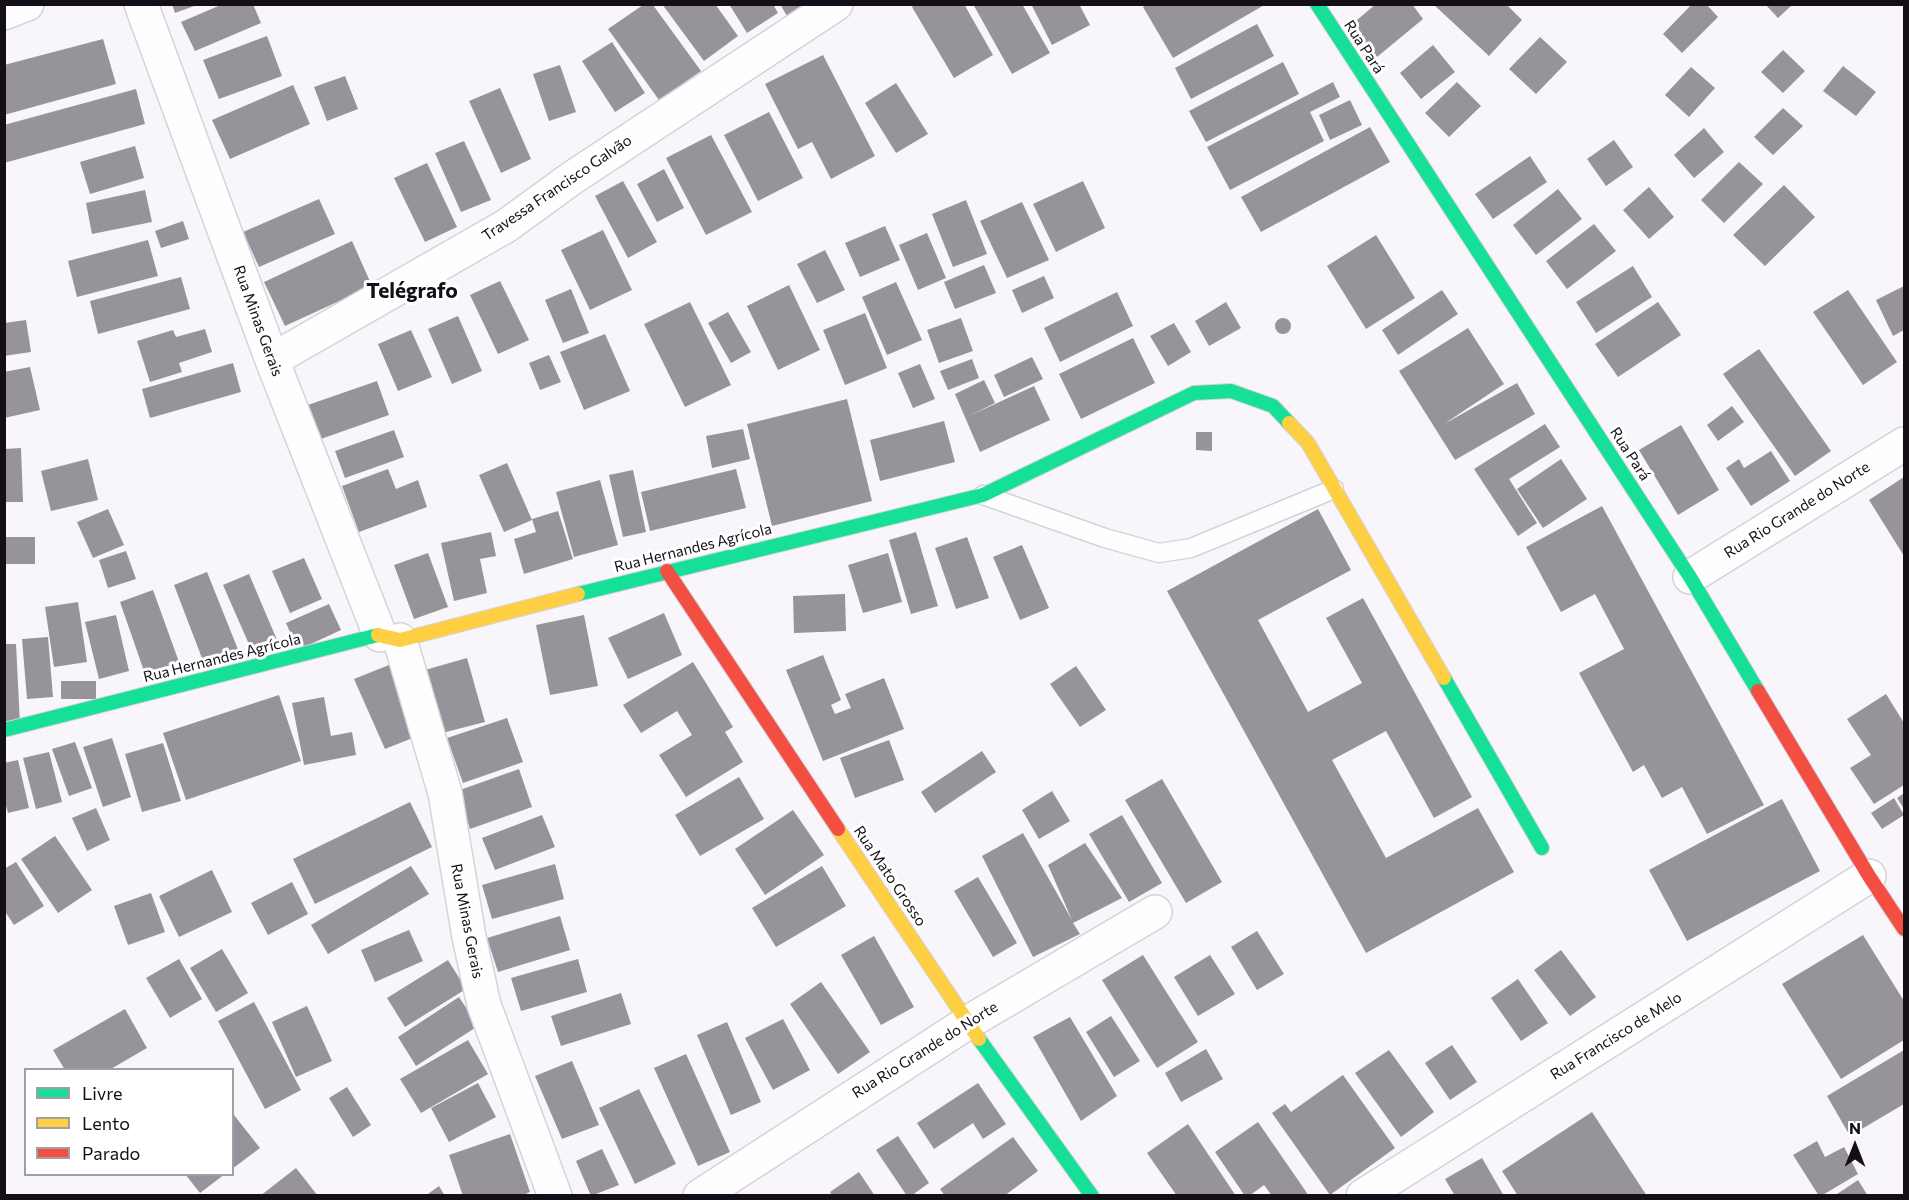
<!DOCTYPE html>
<html>
<head>
<meta charset="utf-8">
<style>
	body { margin:0 }
	#map { position:relative; width:1909px; height:1200px; overflow:hidden; background:#f9f6fb; font-family:Commissioner,sans-serif }
	canvas { display:block }
	.frame { position:absolute; inset:0; border:6px solid #140e17; pointer-events:none }
	.legend { position:absolute; left:24px; top:1068px; width:210px; height:108px; box-sizing:border-box; background:#fff; border:2px solid #a19fa2; margin:0; padding:8px 10px; list-style:none; font-size:18px; color:#140e17 }
	.legend li { display:flex; align-items:center; gap:12px; height:30px }
	.legend b { width:30px; border:2px solid #a19fa2 }
	.north { position:absolute; left:1825px; top:1116px; width:60px; height:60px; -webkit-text-stroke:4px #fff; paint-order:stroke; rotate:0deg; font-size:16px; font-weight:700; line-height:24px; text-align:center; color:#140e17 }
	.north::after { content:''; display:block; margin:auto; width:21px; height:27px; background:#140e17; clip-path:polygon(50% 0,100% 100%,50% 72%,0 100%) }
</style>
</head>
<body>
<div id="map">
<canvas width="1909" height="1200"></canvas>
<div class="frame"></div>
<ul class="legend">
<li><b style="height:8px;background:#16e098"></b>Livre</li>
<li><b style="height:8px;background:#ffcf43"></b>Lento</li>
<li><b style="height:8px;background:#f24e42"></b>Parado</li>
</ul>
<div class="north">N</div>
</div>
<script>
const ctx = document.querySelector('canvas').getContext('2d');
ctx.lineJoin = 'round';
function paint(path, color) { ctx.fillStyle = color; ctx.fill(path, 'evenodd'); }
const toPath = rows => new Path2D(rows.map(r => 'M' + r).join(''));
function strokePath(path, color, width, dash) { ctx.strokeStyle = color; ctx.lineWidth = width; ctx.lineCap = dash ? 'butt' : 'round'; ctx.setLineDash(dash || []); ctx.stroke(path); }
function label(font, color, halo, rows, align = 'center') {
  ctx.font = font + ' Commissioner,sans-serif'; ctx.lineWidth = 6; ctx.setLineDash([]); ctx.textBaseline = 'middle'; ctx.strokeStyle = halo; ctx.fillStyle = color; for (const [text, x, y, turn = 0] of rows) {
    ctx.save(); ctx.translate(x, y); ctx.rotate((+turn || 0) * Math.PI / 180); ctx.textAlign = isNaN(turn) ? turn : align; if (halo) ctx.strokeText(text, 0, 0); ctx.fillText(text, 0, 0); ctx.restore();
  }
}
const building = toPath([
	[172,4,197,4,197,5,175,13],
	[223,4,253,4,261,23,195,51,181,22],
	[662,4,715,4,738,36,704,61],
	[729,4,773,4,778,13,747,33],
	[780,4,809,4,788,18],
	[915,4,964,4,993,55,954,78,912,7],
	[973,4,1022,4,1050,53,1012,74],
	[1031,4,1079,4,1090,25,1052,45],
	[1148,4,1266,4,1173,58,1143,7],
	[1376,4,1412,4,1423,19,1377,57,1351,25],
	[1433,4,1506,4,1522,20,1489,56],
	[1692,4,1706,4,1718,17,1682,53,1663,34],
	[643,5,653,5,701,71,659,100,608,29],
	[1766,5,1792,5,1778,18],
	[1257,24,1274,56,1191,99,1175,68],
	[267,36,282,76,219,99,203,60],
	[1540,37,1567,62,1536,94,1509,69],
	[103,39,116,84,4,115,4,65],
	[612,42,645,93,615,112,582,61],
	[1433,45,1455,72,1421,99,1400,73],
	[1783,50,1805,71,1783,93,1761,72],
	[823,55,875,156,831,179,812,142,798,149,765,84],
	[1283,62,1299,94,1206,142,1189,111],
	[560,65,576,112,549,121,533,74],
	[1843,66,1876,92,1856,116,1823,91],
	[1691,67,1715,88,1689,117,1665,95],
	[345,76,358,109,327,121,314,87],
	[1333,82,1340,97,1310,112,1324,141,1230,190,1207,147],
	[1457,82,1481,106,1449,137,1425,113],
	[896,83,928,134,896,153,865,103],
	[293,85,310,124,230,159,212,120],
	[500,88,531,159,501,173,469,101],
	[136,89,145,124,4,163,4,125],
	[1350,100,1362,125,1330,140,1319,115],
	[1783,108,1803,126,1773,155,1754,137],
	[769,112,803,178,758,201,724,135],
	[1370,127,1390,162,1261,232,1241,197],
	[1704,128,1724,152,1694,178,1674,155],
	[711,135,752,212,706,235,666,158],
	[1614,140,1633,167,1606,186,1587,159],
	[464,141,491,200,461,212,435,153],
	[135,146,144,178,90,194,80,162],
	[1530,156,1547,182,1493,219,1475,194],
	[1739,162,1763,184,1724,223,1701,200],
	[427,163,457,227,425,242,394,178],
	[664,169,684,208,657,222,637,184],
	[623,181,657,242,628,258,595,196],
	[1083,181,1105,228,1056,252,1033,204],
	[1784,185,1815,217,1765,266,1733,235],
	[1649,187,1674,217,1649,239,1623,210],
	[1558,189,1582,219,1536,255,1513,225],
	[145,190,152,222,92,234,86,203],
	[319,199,335,234,259,267,243,232],
	[966,200,987,254,953,267,932,214],
	[1022,202,1049,260,1007,278,980,221],
	[183,221,189,239,161,248,155,231],
	[1594,224,1616,251,1567,289,1546,261],
	[885,226,900,260,860,277,845,243],
	[603,230,632,290,590,310,561,250],
	[927,233,946,278,918,290,899,245],
	[1376,235,1415,298,1366,329,1327,266],
	[148,240,158,276,77,297,68,261],
	[352,241,372,286,285,326,264,282],
	[825,250,845,290,817,303,797,264],
	[984,265,996,293,955,309,944,282],
	[1633,266,1652,297,1596,333,1576,302],
	[1044,276,1054,298,1022,313,1012,290],
	[181,277,190,309,98,334,90,301],
	[500,281,529,340,498,354,470,295],
	[896,282,922,340,887,355,862,297],
	[789,285,820,350,778,370,747,306],
	[1904,286,1904,330,1893,336,1876,300],
	[571,289,589,333,563,343,545,300],
	[1442,290,1458,314,1398,355,1382,330],
	[1848,290,1897,362,1863,385,1813,312],
	[1117,292,1133,326,1060,362,1044,328],
	[690,302,731,385,685,407,644,324],
	[1226,302,1241,328,1209,346,1195,321],
	[1658,302,1681,335,1618,377,1595,344],
	[728,312,751,352,731,363,708,323],
	[865,313,887,368,845,385,823,330],
	[458,316,482,371,452,384,428,329],
	[961,318,973,351,939,363,927,330],
	'1275 326a8 8 0 1 1 16 0a8 8 0 1 1-16 0Z',
	[26,320,31,352,4,356,4,323],
	[1174,323,1191,352,1168,366,1150,336],
	[1468,328,1504,384,1444,424,1517,383,1535,414,1455,460,1399,371],
	[205,329,212,352,179,363,182,372,150,382,137,341,173,330,176,337],
	[411,330,432,377,398,391,378,344],
	[605,334,630,391,584,410,560,352],
	[1133,338,1155,383,1081,419,1059,374],
	[1759,349,1831,451,1795,476,1723,374],
	[549,355,561,382,540,390,529,363],
	[1032,357,1043,379,1004,397,994,375],
	[972,359,979,378,948,390,940,371],
	[233,363,241,392,150,418,142,389],
	[920,364,935,399,913,408,898,373],
	[30,367,40,410,4,418,4,372],
	[984,380,995,403,969,416,1034,386,1050,420,980,452,955,394],
	[377,381,389,415,318,440,305,406],
	[847,399,872,501,772,526,747,424],
	[1732,406,1744,422,1718,441,1707,425],
	[944,421,955,462,880,481,870,440],
	[1545,424,1560,447,1509,479,1537,523,1518,536,1474,469],
	[1681,425,1719,490,1678,515,1639,450],
	[743,429,750,459,712,468,706,436],
	[394,430,404,457,345,478,335,451],
	[1196,432,1212,432,1212,451,1196,450],
	[21,448,23,502,4,502,4,449],
	[1771,451,1790,481,1751,506,1726,468,1739,459,1744,468],
	[88,459,98,500,51,511,41,471],
	[1561,459,1587,499,1543,528,1517,489],
	[507,463,532,520,504,532,479,475],
	[388,469,396,489,418,480,427,507,359,532,342,486],
	[736,469,746,508,650,531,641,492],
	[633,470,646,532,623,537,609,475],
	[1904,477,1904,556,1869,500],
	[600,480,618,545,574,557,556,492],
	[1602,506,1764,805,1707,834,1682,787,1662,798,1644,765,1633,772,1579,673,1624,649,1595,594,1561,612,1526,547],
	[108,509,124,545,93,558,77,522],
	[1318,509,1351,570,1258,620,1308,712,1362,683,1326,618,1363,598,1472,797,1434,818,1386,731,1332,760,1386,858,1478,808,1514,872,1366,953,1167,591],
	[558,511,573,559,524,574,514,539,536,532,532,519],
	[491,532,496,556,480,559,487,593,454,601,441,543],
	[916,532,938,606,911,614,889,540],
	[4,537,35,537,35,564,4,564],
	[967,537,989,598,956,609,935,548],
	[1022,545,1049,608,1020,620,993,557],
	[126,551,136,579,108,588,99,560],
	[428,553,448,607,414,619,394,565],
	[888,553,902,602,863,613,848,565],
	[304,558,322,599,290,613,272,571],
	[207,572,239,652,205,666,174,585],
	[249,574,280,647,255,658,223,585],
	[153,590,179,662,145,674,120,602],
	[845,594,846,631,794,633,793,596],
	[78,602,87,662,54,667,45,607],
	[329,604,341,630,298,650,286,623],
	[664,613,682,655,628,679,608,638],
	[116,615,129,671,99,679,85,622],
	[584,615,598,686,550,695,536,625],
	[48,637,53,697,27,699,22,639],
	[4,644,16,644,20,724,4,725],
	[823,655,841,700,831,705,835,714,851,708,845,694,884,678,904,729,823,761,786,670],
	[467,658,485,722,442,733,425,670],
	[693,662,733,727,725,732,743,762,686,797,659,755,692,735,677,711,641,733,623,705],
	[389,665,420,735,385,749,354,679],
	[1076,666,1106,710,1080,727,1050,684],
	[61,681,96,681,96,699,61,699],
	[1886,694,1904,723,1904,785,1874,804,1850,768,1871,755,1847,719],
	[279,695,301,761,186,800,163,733],
	[324,697,331,736,352,732,356,755,304,765,292,703],
	[507,718,523,762,463,783,447,738],
	[112,738,131,797,103,807,83,747],
	[889,740,904,780,855,798,840,758],
	[75,742,92,788,69,796,52,749],
	[163,743,181,801,142,812,125,754],
	[982,751,996,772,935,813,921,792],
	[49,752,62,802,36,809,23,758],
	[18,760,29,808,8,813,4,798,4,763],
	[519,769,532,807,470,829,457,791],
	[739,777,764,819,700,856,675,815],
	[1162,779,1222,882,1186,903,1125,800],
	[1052,791,1070,821,1039,839,1022,810],
	[1904,793,1904,809,1897,798],
	[1894,798,1904,815,1882,829,1871,813],
	[1782,799,1820,871,1687,941,1649,870],
	[410,802,432,847,315,904,293,859],
	[96,808,110,840,87,851,72,818],
	[793,810,824,855,765,895,735,849],
	[542,815,555,847,495,870,482,838],
	[1122,815,1162,883,1129,902,1089,834],
	[1023,833,1072,920,1048,865,1085,843,1122,898,1073,923,1080,934,1033,957,982,856],
	[55,836,92,890,58,913,21,859],
	[16,862,44,906,14,925,4,910,4,869],
	[555,864,564,899,492,919,482,885],
	[411,866,429,894,328,954,311,925],
	[822,866,846,906,776,947,752,908],
	[212,870,232,912,179,937,159,896],
	[978,877,1017,943,993,957,954,891],
	[292,882,308,914,268,935,251,903],
	[151,893,165,932,128,945,114,906],
	[560,916,570,950,498,972,487,938],
	[409,930,423,961,375,982,361,950],
	[1257,931,1284,974,1257,990,1231,947],
	[1863,935,1904,1001,1904,1040,1841,1079,1782,984],
	[874,936,914,1007,881,1025,841,955],
	[222,949,248,993,216,1012,190,968],
	[1561,950,1596,997,1570,1016,1534,970],
	[1143,955,1198,1042,1157,1068,1102,980],
	[1210,955,1235,994,1198,1016,1174,977],
	[179,959,202,999,170,1018,146,978],
	[578,959,587,992,521,1011,511,978],
	[448,960,466,989,405,1027,387,998],
	[1518,979,1548,1023,1521,1041,1491,998],
	[821,982,870,1052,838,1074,790,1004],
	[621,993,631,1024,561,1046,551,1016],
	[459,997,478,1026,416,1066,398,1037],
	[254,1002,301,1090,265,1109,218,1021],
	[307,1006,332,1061,296,1077,272,1022],
	[125,1009,147,1048,109,1070,65,1070,53,1050],
	[1111,1016,1140,1061,1114,1077,1086,1032],
	[1070,1017,1117,1096,1081,1121,1033,1037],
	[783,1019,810,1070,773,1090,745,1038],
	[727,1022,761,1102,731,1115,697,1035],
	[468,1040,488,1074,421,1113,400,1079],
	[1452,1045,1477,1082,1450,1100,1425,1063],
	[1206,1049,1223,1079,1181,1102,1165,1073],
	[1389,1050,1434,1112,1401,1137,1355,1073],
	[1904,1050,1904,1104,1850,1136,1827,1096],
	[686,1054,730,1152,698,1166,654,1068],
	[572,1061,599,1125,562,1139,535,1076],
	[1343,1075,1395,1148,1330,1195,1272,1113,1285,1104,1291,1112],
	[478,1083,496,1117,449,1142,431,1108],
	[978,1083,1006,1124,983,1139,973,1123,934,1149,917,1123],
	[347,1087,371,1125,353,1137,329,1098],
	[639,1089,676,1164,635,1184,599,1108],
	[1592,1112,1647,1196,1518,1196,1502,1171],
	[234,1115,260,1148,232,1169,232,1116],
	[1258,1122,1309,1196,1272,1196,1264,1185,1249,1196,1245,1196,1215,1152],
	[1188,1124,1236,1196,1177,1196,1147,1153],
	[510,1134,530,1192,521,1196,463,1196,449,1155],
	[898,1136,929,1183,911,1196,907,1196,876,1150],
	[1013,1137,1038,1171,1004,1196,945,1196,940,1189],
	[1817,1141,1825,1157,1844,1147,1858,1174,1821,1196,1819,1196,1793,1155],
	[602,1149,619,1185,591,1196,576,1161],
	[1482,1158,1504,1196,1455,1196,1445,1179],
	[296,1168,318,1196,260,1196],
	[859,1172,875,1196,832,1196,830,1192],
	[185,1174,225,1174,200,1193],
	[1858,1180,1868,1196,1834,1196],
	[439,1186,445,1196,425,1196]
]);
const lane = toPath([
	[983,495,1105,538,1159,553,1191,548,1334,489]
]);
const street = toPath([
	[141,4,272,360,380,635],
	[4,13,27,4],
	[272,360,506,226,572,178,836,4],
	[1690,577,1904,444],
	[400,640,445,793,469,937,484,1005,555,1196],
	[700,1196,967,1023,1155,912],
	[1363,1196,1869,876]
]);
const fast = toPath([
	[1317,4,1690,577,1758,691],
	[578,594,983,495,1194,393,1231,391,1273,406,1289,423],
	[1444,678,1542,848],
	[4,730,378,635],
	[979,1039,1092,1196]
]);
const slow = toPath([
	[1289,423,1308,443,1444,678],
	[378,635,400,640,578,594],
	[838,829,979,1039]
]);
const jam = toPath([
	[667,571,838,829],
	[1758,691,1869,876,1904,929]
]);
const streetNames = [
	["Rua Pará",1364,47,57],
	["Travessa Francisco Galvão",557,188,-34],
	["Rua Minas Gerais",258,321,70],
	["Rua Pará",1630,454,57],
	["Rua Rio Grande do Norte",1797,510,-32],
	["Rua Hernandes Agrícola",693,548,-14],
	["Rua Hernandes Agrícola",222,658,-14],
	["Rua Mato Grosso",890,876,56],
	["Rua Minas Gerais",467,921,79],
	["Rua Francisco de Melo",1616,1036,-32],
	["Rua Rio Grande do Norte",925,1050,-32]
];
const districtNames = [
	["Telégrafo",412,291]
];
paint(building, '#97939a');
strokePath(lane, '#d6d2da', 21);
strokePath(street, '#d6d2da', 36);
strokePath(fast, '#d6d2da', 16);
strokePath(slow, '#d6d2da', 16);
strokePath(jam, '#d6d2da', 16);
strokePath(lane, '#fefefe', 18);
strokePath(street, '#fefefe', 33);
strokePath(fast, '#16e098', 14);
strokePath(slow, '#ffcf43', 14);
strokePath(jam, '#f24e42', 14);
label('15px', '#140e17', '#fff', streetNames);
label('bold 21px', '#140e17', '#fff', districtNames);
</script>
</body>
</html>
